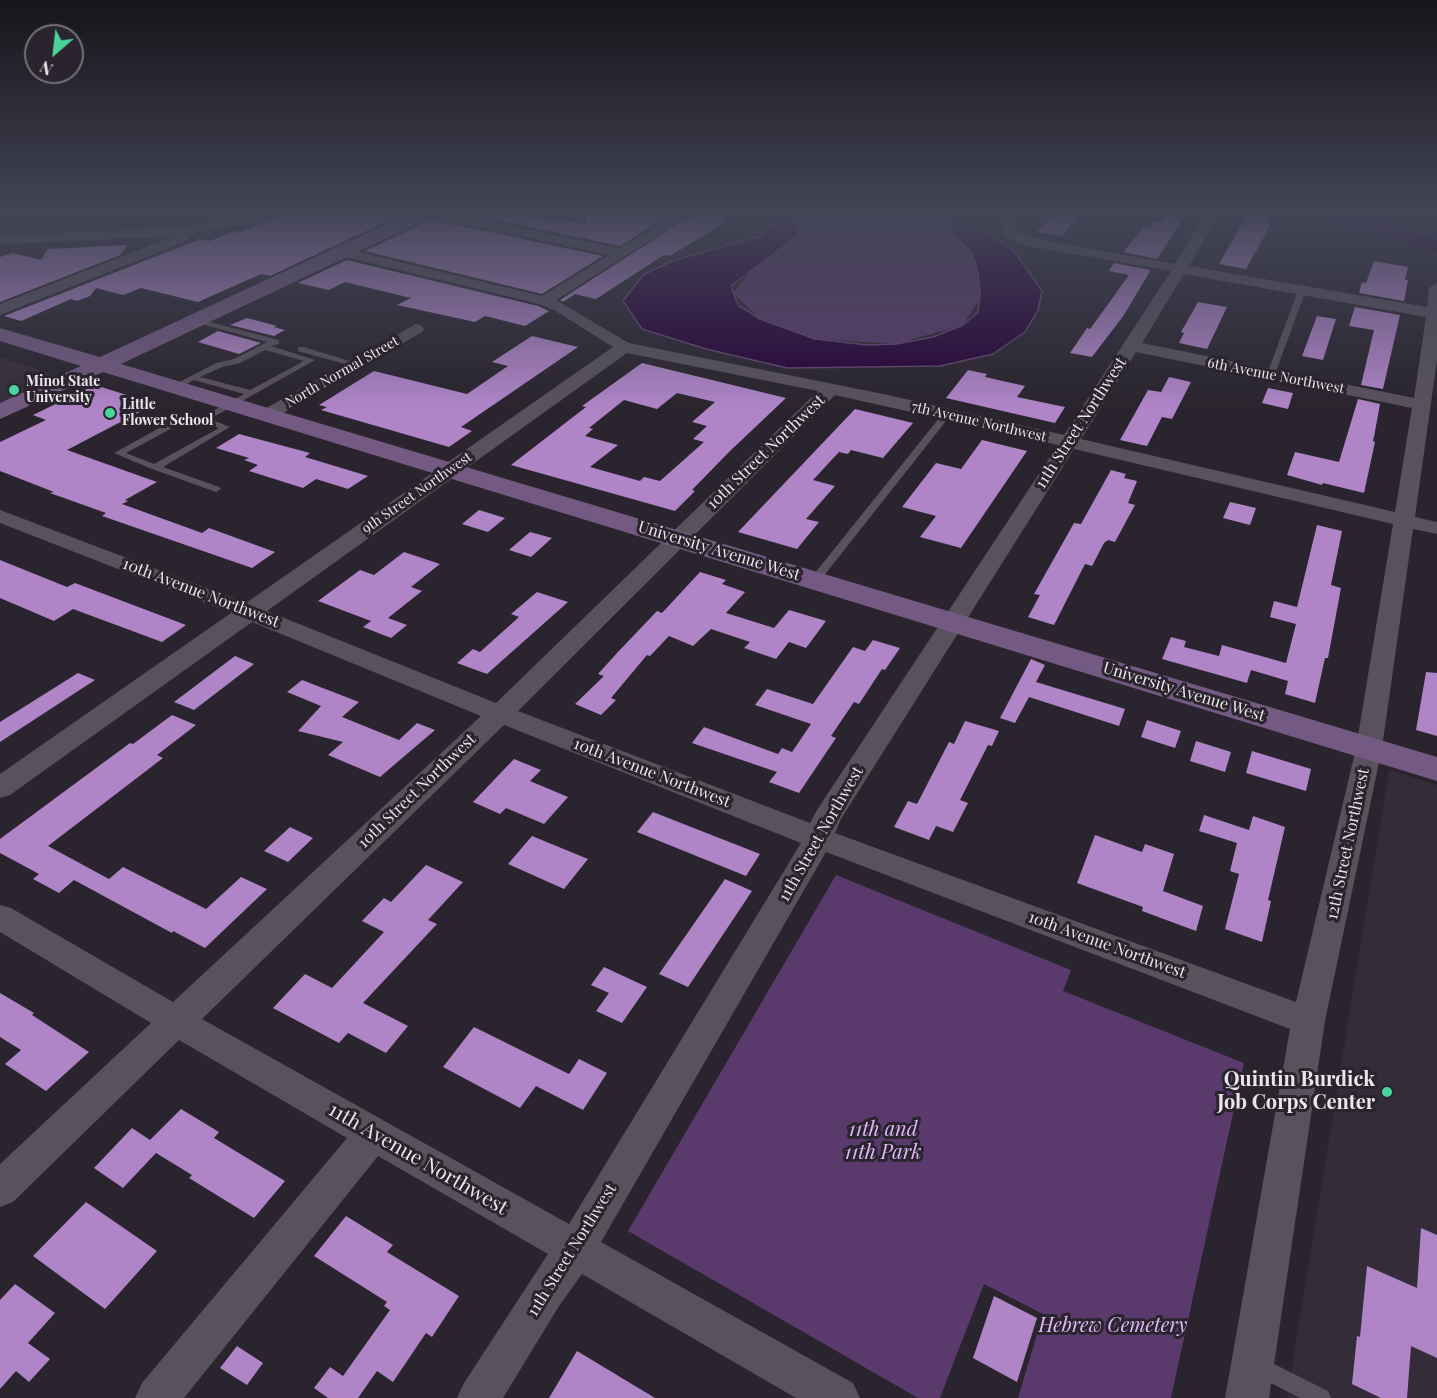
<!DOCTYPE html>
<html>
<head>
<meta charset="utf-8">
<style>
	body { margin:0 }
	#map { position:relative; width:1437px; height:1398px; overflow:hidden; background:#29242d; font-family:"Playfair Display",serif }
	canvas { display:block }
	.north { position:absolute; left:24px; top:24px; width:60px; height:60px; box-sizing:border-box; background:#29242d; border:2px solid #767279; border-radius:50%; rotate:208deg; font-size:16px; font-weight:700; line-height:24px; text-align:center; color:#eae6ec }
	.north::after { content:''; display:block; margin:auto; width:21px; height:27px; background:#49d49c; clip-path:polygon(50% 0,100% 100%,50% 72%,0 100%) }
</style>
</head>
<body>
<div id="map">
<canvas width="1437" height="1398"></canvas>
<div class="north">N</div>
</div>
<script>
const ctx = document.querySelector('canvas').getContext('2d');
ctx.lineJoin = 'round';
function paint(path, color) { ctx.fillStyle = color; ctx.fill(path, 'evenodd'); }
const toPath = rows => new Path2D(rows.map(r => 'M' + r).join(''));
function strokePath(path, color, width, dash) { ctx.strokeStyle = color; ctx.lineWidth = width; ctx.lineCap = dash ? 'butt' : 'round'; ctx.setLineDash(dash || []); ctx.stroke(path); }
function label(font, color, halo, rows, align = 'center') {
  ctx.font = font + ' "Playfair Display",serif'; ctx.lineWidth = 6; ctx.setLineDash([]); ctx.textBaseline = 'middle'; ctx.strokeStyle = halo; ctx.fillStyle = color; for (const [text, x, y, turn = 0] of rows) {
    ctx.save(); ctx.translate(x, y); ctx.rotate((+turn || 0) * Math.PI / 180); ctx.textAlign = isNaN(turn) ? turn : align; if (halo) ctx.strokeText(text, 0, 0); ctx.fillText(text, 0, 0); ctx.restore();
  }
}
const built = toPath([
	[0,357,57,376,0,404],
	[1389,770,1437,785,1437,1398,1287,1398]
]);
const green = toPath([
	[798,217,956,220,953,233,972,253,978,272,980,298,963,325,896,344,815,339,760,319,733,293,754,267,799,234],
	[836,875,1071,970,1063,991,1244,1063,1171,1398,1018,1398,1043,1314,984,1284,940,1398,918,1398,628,1231]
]);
const water = toPath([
	[778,221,796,223,799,234,731,286,738,305,760,319,815,339,868,345,896,344,933,337,963,325,978,312,980,293,978,272,972,253,953,233,965,229,986,232,1014,251,1042,291,1038,310,1025,332,993,354,940,366,787,368,706,349,642,329,623,301,643,275,672,261,760,236,769,225,778,221]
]);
const river = toPath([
	[1324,215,1356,215,1437,239,1437,252,1327,219,1324,215]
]);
const building = toPath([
	[281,215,400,215,270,276,261,274,198,302,141,288,123,295,96,288,90,296,77,301,71,299,21,321,4,316,200,239,210,241,235,231,241,232],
	[472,215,520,215,553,222,559,219,585,224,586,215,669,215,620,246],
	[692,215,725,215,719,219,727,221,670,256,664,255,596,299,575,294,563,302,560,300],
	[1052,215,1078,215,1062,236,1037,232],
	[1165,215,1185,215,1157,259,1123,252,1144,227,1149,228,1154,221,1160,223],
	[1247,215,1268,215,1270,226,1246,269,1219,264],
	[431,217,438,221,603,256,542,294,365,251,428,221],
	[128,245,120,255,0,302,0,257,13,253,41,260,48,249],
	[347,260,538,306,549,311,525,326,485,316,475,322,397,305,411,298,345,282,329,290,298,283],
	[1374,261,1408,267,1405,280,1408,280,1404,301,1359,293,1362,282,1366,283],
	[1114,263,1150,270,1149,273,1124,315,1092,357,1070,353,1087,328,1090,329,1101,314,1129,275,1109,271],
	[1198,302,1227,307,1207,349,1179,343,1184,333,1181,332],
	[1355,307,1400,315,1383,389,1361,385,1374,330,1349,326],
	[1317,316,1336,319,1323,360,1302,356],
	[247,318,277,326,274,327,285,330,274,336,230,325],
	[218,331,261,343,239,354,198,342],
	[532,336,578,347,461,427,472,431,449,447,321,410,327,407,319,405,374,371,467,394,508,366,492,362],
	[642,363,786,398,729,452,692,490,695,491,675,511,511,465,586,407,582,406],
	[677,393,715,402,692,422,707,426,693,439,704,442,660,481,644,477,640,481,590,467,618,445,585,436,593,429,589,428,624,400,657,409],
	[968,370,987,374,985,377,1025,386,1017,397,1065,407,1055,423,946,398],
	[1169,377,1191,382,1172,419,1162,417,1147,446,1120,440,1148,390,1161,392],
	[95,385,155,404,67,450,157,482,125,500,128,501,122,504,202,533,209,528,275,552,252,568,102,516,106,513,50,493,54,492,0,471,0,442,46,420,33,415],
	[1268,388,1293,393,1288,409,1262,403],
	[1358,399,1380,404,1374,437,1373,441,1375,442,1364,493,1323,483,1322,485,1287,475,1295,452,1339,462],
	[855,409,913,423,883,458,851,450,848,454,839,452,813,480,835,486,806,519,819,522,797,549,738,532],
	[239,434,310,453,305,457,368,476,348,489,316,479,303,488,249,471,258,465,244,460,249,458,216,448],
	[982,440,1027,451,961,548,920,537,936,516,902,507,936,463,961,469],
	[1111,470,1126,474,1124,478,1137,481,1128,503,1135,505,1115,542,1108,540,1104,543,1092,566,1085,564,1054,625,1028,617,1040,595,1034,594,1074,523,1081,524],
	[1230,502,1256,508,1250,525,1223,518],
	[479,510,505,518,488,532,462,524],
	[1317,525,1342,531,1331,585,1341,588,1328,658,1325,658,1315,703,1285,694,1288,681,1251,670,1247,683,1162,659,1171,637,1186,641,1184,647,1219,656,1222,645,1286,663,1296,624,1270,617,1274,601,1297,607],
	[530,532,552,538,531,557,509,550],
	[404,552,440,564,411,587,422,591,388,618,407,625,391,638,363,627,371,621,318,601,360,570,374,575],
	[0,560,67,587,75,583,186,625,162,642,73,609,54,621,0,598],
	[700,572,726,580,722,584,745,592,726,613,774,628,789,610,826,621,806,648,789,642,776,659,744,648,750,642,711,629,693,646,669,636,650,656,647,655,611,698,616,700,601,715,575,704,604,676,598,674,617,653,657,611,662,613],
	[537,592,568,602,487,674,457,663,473,649,480,652,519,617,511,614],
	[873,640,900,648,885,670,882,669,859,704,854,702,831,736,836,738,799,793,769,782,777,772,692,743,704,727,778,754,782,748,792,752,811,724,755,705,767,689,813,704,853,647,865,651],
	[235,656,254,664,194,710,174,702],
	[1031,659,1045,665,1036,682,1125,709,1119,726,1029,697,1015,723,1000,718],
	[1426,672,1437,673,1437,736,1416,730],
	[78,673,95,680,0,742,0,722],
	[302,680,359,702,342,717,399,740,417,723,435,730,380,777,328,755,343,742,298,731,321,706,287,692],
	[172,715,196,725,157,755,163,758,48,846,109,879,123,867,206,909,241,877,267,889,205,948,173,931,172,933,74,880,59,893,33,879,39,874,0,853,0,839,130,743,133,744],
	[1147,720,1181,731,1175,748,1141,737],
	[965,721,999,731,992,746,988,745,960,800,968,803,953,832,936,826,929,840,894,827,908,801,917,804,949,742,954,744],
	[1196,741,1231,752,1225,772,1190,761],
	[1252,751,1311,769,1306,791,1246,773],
	[514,759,541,770,530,781,568,797,544,824,506,808,500,814,473,802],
	[653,812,760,854,746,876,637,832],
	[1204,815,1249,830,1253,816,1285,827,1268,900,1271,901,1262,942,1225,929,1239,874,1230,871,1237,843,1199,831],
	[290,827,313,838,288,862,264,851],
	[1095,835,1142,852,1145,844,1174,854,1163,891,1203,906,1196,931,1142,911,1143,907,1077,883],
	[532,836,588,859,564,889,508,864],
	[426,865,463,882,428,920,437,924,363,1003,408,1026,386,1053,348,1033,339,1043,273,1008,305,974,332,988,384,932,362,921,384,898,391,902],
	[725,879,752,891,688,987,659,974],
	[604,967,647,987,622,1023,596,1011,609,993,591,985],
	[0,993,34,1013,32,1015,89,1052,46,1091,5,1064,21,1050,0,1037],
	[474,1027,569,1074,579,1059,607,1073,583,1110,536,1086,520,1108,443,1067],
	[181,1109,219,1132,214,1138,285,1181,254,1218,189,1178,192,1175,156,1153,123,1188,94,1168,132,1128,150,1140],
	[86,1202,157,1251,105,1309,33,1256],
	[346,1216,393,1245,387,1252,459,1296,432,1337,426,1333,393,1382,377,1371,358,1398,328,1398,314,1388,330,1367,343,1376,390,1310,384,1306,387,1302,314,1256],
	[1421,1228,1437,1235,1437,1358,1411,1346,1407,1398,1381,1398,1352,1384,1357,1336,1360,1337,1367,1266,1417,1288],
	[15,1284,55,1313,28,1343,50,1359,29,1382,16,1371,0,1389,0,1300],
	[994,1296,1037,1318,1017,1382,973,1358],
	[237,1346,263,1363,247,1385,220,1368],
	[577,1351,655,1398,549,1398]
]);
const lane = toPath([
	[1299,288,1306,290,1275,374,1268,376,1267,374,1299,288],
	[194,318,279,340,279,344,271,346,315,360,210,419,230,427,163,467,219,487,221,489,216,492,152,469,114,453,185,414,202,417,244,394,194,380,177,389,170,387,216,363,234,359,267,342,194,322,194,318],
	[265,350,304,361,250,390,200,377,222,367,240,363,265,350],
	[189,419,219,428,154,464,126,453,189,419],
	[298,347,304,347,359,364,352,366,298,351,298,347],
	[947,411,950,412,950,416,819,582,811,582,810,580,811,578,944,412,947,411],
	[1258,1356,1328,1391,1331,1398,1300,1398,1251,1373,1248,1366,1251,1359,1258,1356]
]);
const street = toPath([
	[242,215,269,215,263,219,187,235,189,238,187,241,0,315,0,304,175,236,0,244,0,236,187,227,242,215],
	[432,215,459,215,620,248,674,215,690,215,556,300,629,343,888,395,1064,435,1171,271,1029,246,1008,238,999,224,1006,215,1019,215,1013,224,1018,232,1037,239,1175,264,1205,215,1218,215,1189,266,1427,307,1429,288,1437,283,1437,360,1415,517,1437,522,1437,534,1413,529,1382,748,1325,1021,1269,1398,1225,1398,1290,1029,826,852,601,1242,853,1383,860,1398,796,1398,582,1274,559,1306,503,1398,457,1398,464,1383,548,1254,378,1156,184,1398,135,1398,142,1383,347,1138,179,1040,13,1202,0,1207,0,1164,151,1023,0,932,0,905,11,908,173,1002,481,716,252,622,10,795,0,798,0,774,231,613,0,523,0,510,246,603,613,347,554,310,539,304,337,255,335,252,342,248,542,296,609,255,438,219,432,215],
	[1184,274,1426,317,1414,398,1142,343,1184,274],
	[1136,352,1412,408,1395,512,1081,439,1136,352],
	[627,353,818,391,496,703,267,611,627,353],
	[835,395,1058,445,817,810,810,823,518,711,835,395],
	[1074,449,1393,524,1356,748,1296,1002,835,833,841,819,1074,449],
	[504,725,801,843,569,1224,202,1019,504,725],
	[416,324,422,326,424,329,422,332,273,419,267,421,261,419,258,415,261,411,416,324]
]);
const secondary = toPath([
	[406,215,429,215,427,219,121,364,1437,757,1437,781,103,372,0,419,0,403,81,366,0,341,0,328,100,357,406,215]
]);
const markers = [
	[14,390,6,"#49d49c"],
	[110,413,6,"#49d49c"],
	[1387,1092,6,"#49d49c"]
];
const farStreetnames = [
	["North Normal Street",342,372,-30],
	["6th Avenue Northwest",1276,376,11],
	["7th Avenue Northwest",979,422,13],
	["9th Street Northwest",417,493,-35]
];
const farPoinames = [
	["Minot State",26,382],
	["University",26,398],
	["Little",122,405],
	["Flower School",122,421]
];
const streetNames = [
	["11th Street Northwest",1081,423,-57],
	["10th Street Northwest",766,452,-44],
	["University Avenue West",719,551,17],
	["10th Avenue Northwest",201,593,21],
	["University Avenue West",1184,692,17],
	["10th Avenue Northwest",652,773,21],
	["10th Street Northwest",417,791,-44],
	["11th Street Northwest",821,834,-60],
	["12th Street Northwest",1348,844,-78],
	["10th Avenue Northwest",1107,945,20],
	["11th Street Northwest",572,1250,-58]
];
const nearPoinames = [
	["Quintin Burdick",1375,1080],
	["Job Corps Center",1375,1103]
];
const nearParknames = [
	["11th and",883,1130],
	["11th Park",883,1153],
	["Hebrew Cemetery",1113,1326]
];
const nearStreetnames = [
	["11th Avenue Northwest",418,1159,30]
];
paint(built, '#352c3a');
paint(green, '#5a3a6c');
paint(water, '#270038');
strokePath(water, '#62456e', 1.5);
paint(river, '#270038');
paint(building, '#b085c8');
paint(lane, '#58525c');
paint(street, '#58525c');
paint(secondary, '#745a82');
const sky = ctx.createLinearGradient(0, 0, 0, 411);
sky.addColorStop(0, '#171419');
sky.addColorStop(0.52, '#434557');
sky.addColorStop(1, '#43455700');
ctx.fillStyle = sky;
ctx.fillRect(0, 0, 1437, 411);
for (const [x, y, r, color] of markers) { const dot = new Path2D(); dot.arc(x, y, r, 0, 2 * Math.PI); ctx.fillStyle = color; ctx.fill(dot); strokePath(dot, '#29242d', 2); }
label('14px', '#eae6ec', '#29242d', farStreetnames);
label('bold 14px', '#eae6ec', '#29242d', farPoinames, 'left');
label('16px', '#eae6ec', '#29242d', streetNames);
label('bold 20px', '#eae6ec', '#29242d', nearPoinames, 'right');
label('italic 20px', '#e4b6fe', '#29242d', nearParknames);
label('20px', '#eae6ec', '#29242d', nearStreetnames);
</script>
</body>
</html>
